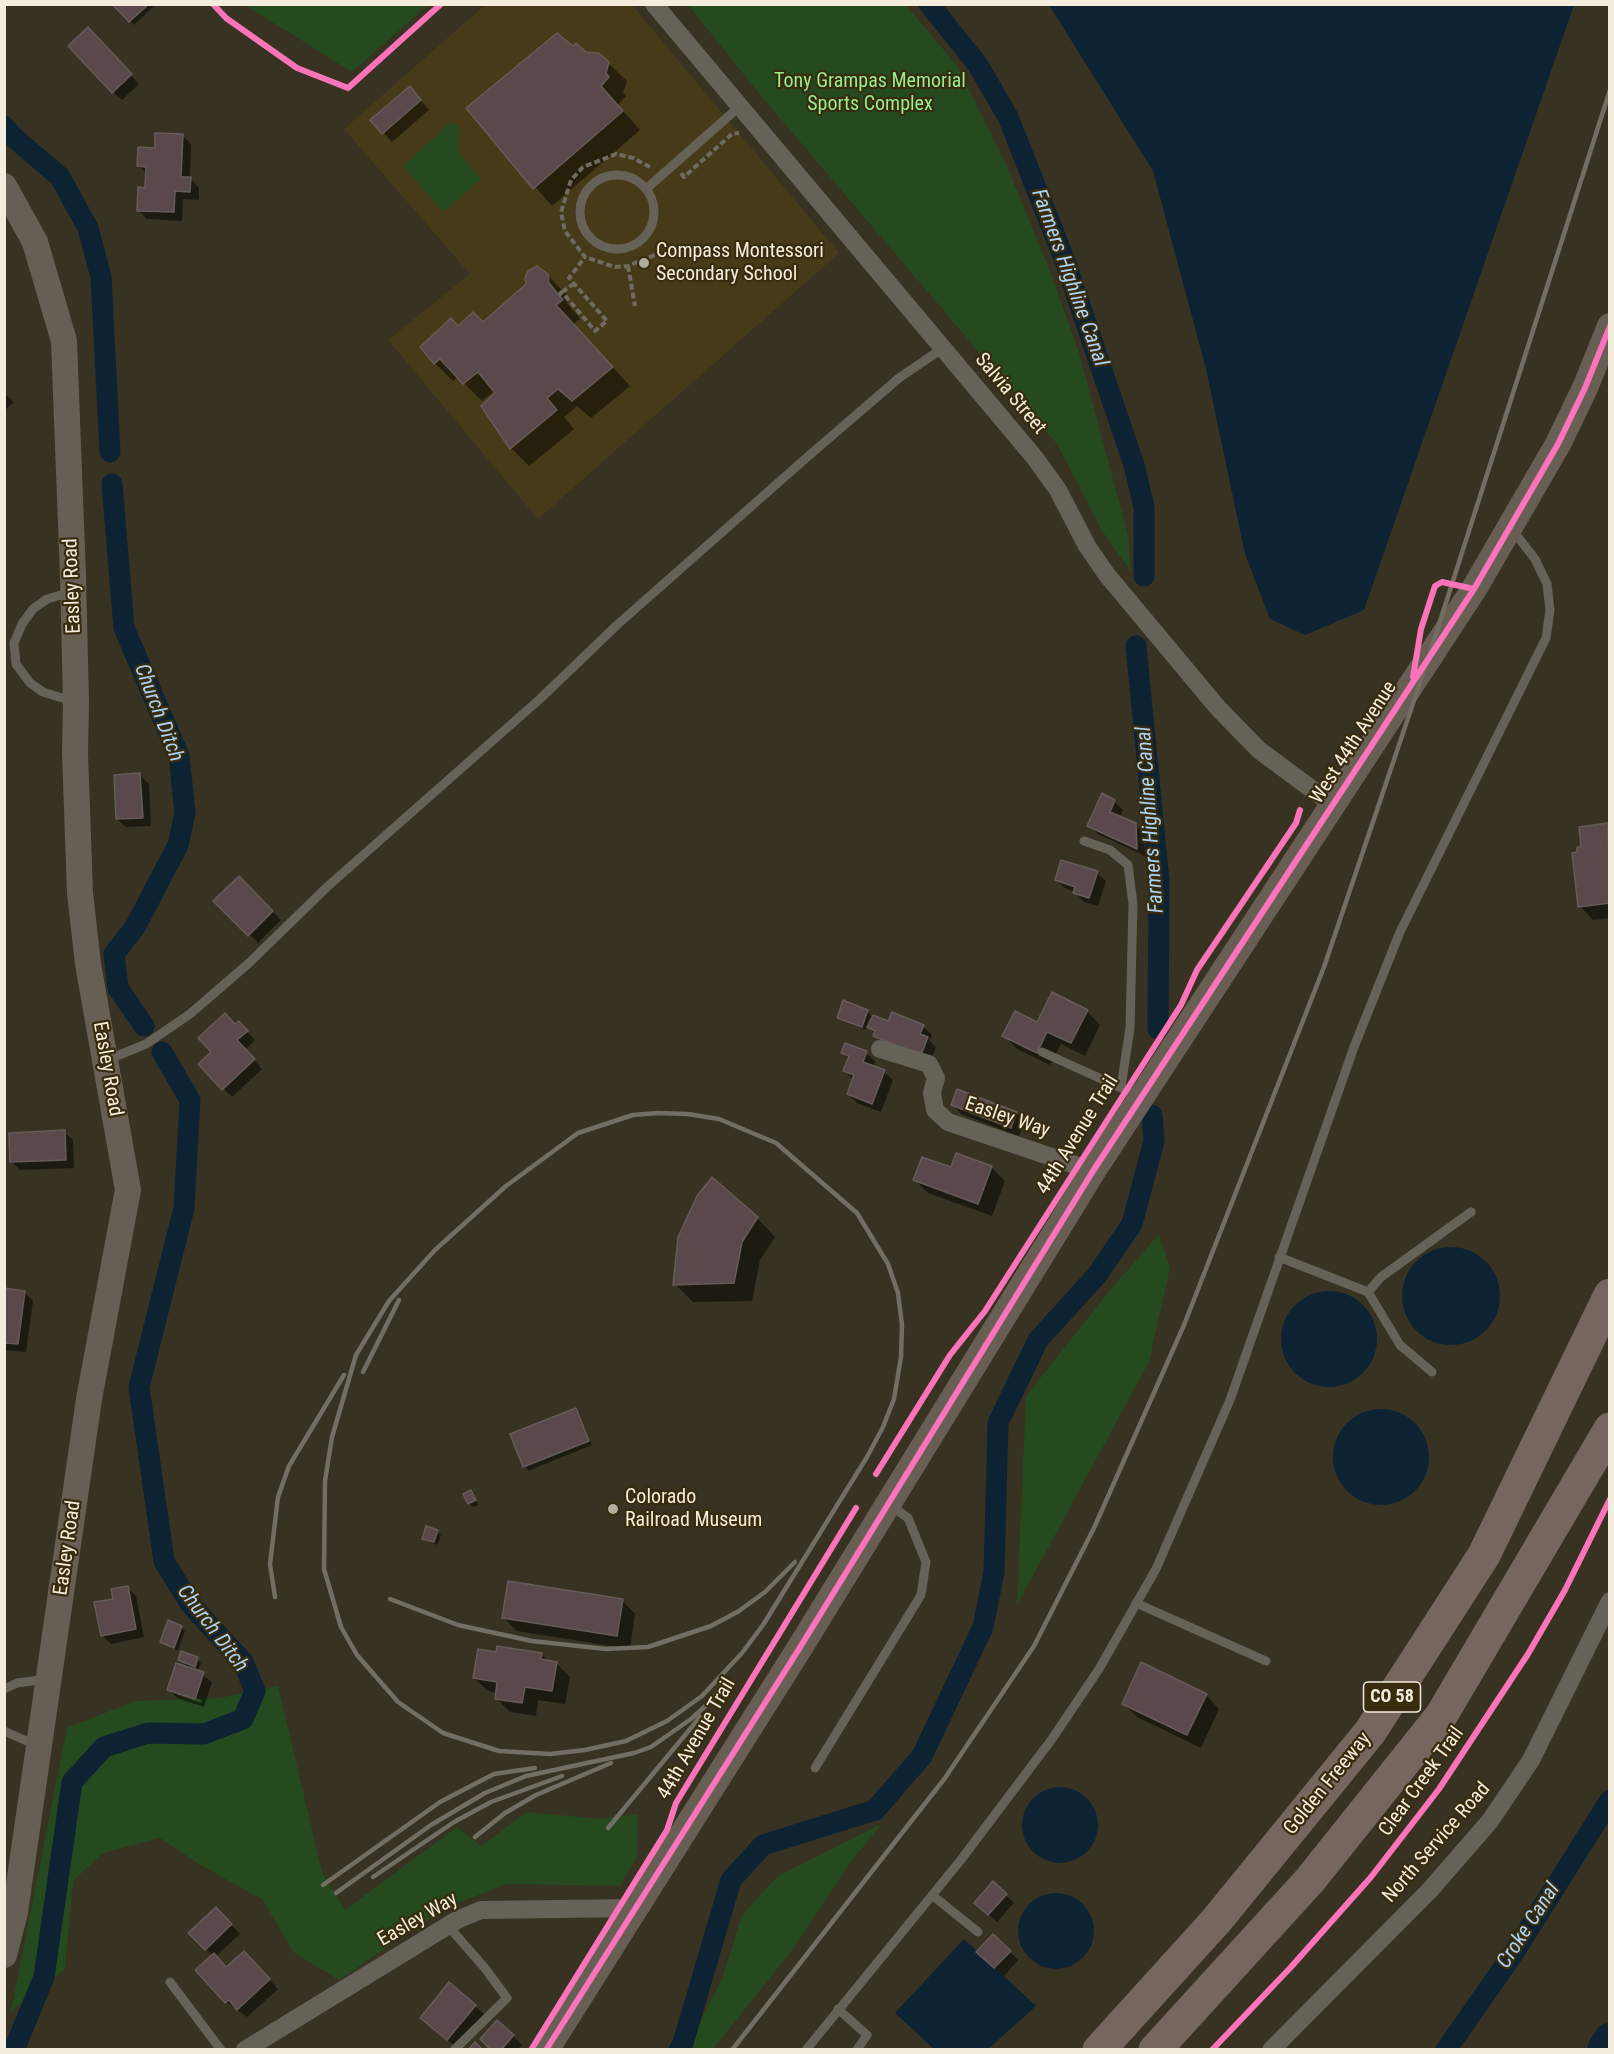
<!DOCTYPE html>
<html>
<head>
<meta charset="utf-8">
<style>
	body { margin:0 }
	#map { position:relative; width:1614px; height:2054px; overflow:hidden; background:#383222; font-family:"Roboto Condensed",sans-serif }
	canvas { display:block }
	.frame { position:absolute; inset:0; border:6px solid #f4eddd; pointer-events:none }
</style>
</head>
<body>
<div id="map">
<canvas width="1614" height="2054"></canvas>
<div class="frame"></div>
</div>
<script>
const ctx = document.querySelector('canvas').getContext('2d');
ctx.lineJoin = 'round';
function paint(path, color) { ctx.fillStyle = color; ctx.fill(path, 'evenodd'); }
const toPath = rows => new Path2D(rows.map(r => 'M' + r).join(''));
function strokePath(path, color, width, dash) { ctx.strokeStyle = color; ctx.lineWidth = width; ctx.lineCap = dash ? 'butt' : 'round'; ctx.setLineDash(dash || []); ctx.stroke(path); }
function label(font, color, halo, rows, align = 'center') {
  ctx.font = font + ' "Roboto Condensed",sans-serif'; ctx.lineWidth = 4.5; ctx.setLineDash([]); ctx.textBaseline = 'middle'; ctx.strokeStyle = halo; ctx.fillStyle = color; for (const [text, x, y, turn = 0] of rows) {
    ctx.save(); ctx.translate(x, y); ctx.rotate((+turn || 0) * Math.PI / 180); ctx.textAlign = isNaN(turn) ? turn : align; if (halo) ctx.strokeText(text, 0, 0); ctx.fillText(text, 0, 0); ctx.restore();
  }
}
const built = toPath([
	[485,5,632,5,839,253,538,519,388,340,470,274,344,129]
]);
const green = toPath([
	[245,5,428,5,352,72],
	[688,5,906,5,958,67,1006,164,1050,271,1079,353,1128,535,1131,572,1101,529,1057,444,762,97],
	[450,123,456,124,460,130,457,151,481,179,443,212,403,166],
	[1159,1234,1170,1268,1149,1362,1017,1605,1026,1396,1111,1289],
	[278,1686,322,1872,345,1910,457,1827,481,1846,527,1812,600,1819,638,1814,637,1857,620,1886,507,1884,445,1908,339,1980,293,1952,263,1900,199,1864,160,1838,103,1853,73,1881,65,1969,11,2011,67,1728,135,1701,220,1698],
	[883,1823,852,1860,793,1949,713,2049,686,2049,722,1979,742,1915,778,1876]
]);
const water = toPath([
	[1049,5,1574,5,1364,610,1305,635,1270,619,1245,554,1206,369,1153,171],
	'1402 1296a49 49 0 1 1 98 0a49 49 0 1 1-98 0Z',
	'1281 1339a48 48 0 1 1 96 0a48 48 0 1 1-96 0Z',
	'1333 1457a48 48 0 1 1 96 0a48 48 0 1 1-96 0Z',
	'1022 1825a38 38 0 1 1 76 0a38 38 0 1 1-76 0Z',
	'1018 1931a38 38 0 1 1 76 0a38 38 0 1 1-76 0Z',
	[964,1939,1036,2006,987,2050,934,2049,895,2013]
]);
const shadow = toPath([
	[114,4,156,4,134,25],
	[96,38,139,84,122,100,113,92],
	[573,47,608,63,627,81,623,93,626,96,618,105,640,130,552,206,468,109],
	[418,97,429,110,392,142,372,120],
	[183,136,191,144,190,178,199,188,199,200,183,199,182,221,147,219,138,210,147,189,147,174,138,165],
	[547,275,566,294,567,303,580,319,573,324,630,386,591,418,577,406,564,417,574,429,529,466,511,448,495,390,482,401,458,377,453,381,435,363,458,327,483,324],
	[4,393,14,402,4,411],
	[140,775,149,784,151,826,126,827,117,819],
	[1114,801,1123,810,1119,818,1135,825,1144,834,1145,856,1098,834,1089,826],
	[1608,825,1610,918,1593,920,1580,906,1583,848],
	[1097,873,1106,881,1098,906,1084,902,1075,892,1065,888,1056,880],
	[239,878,281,920,258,943,215,901],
	[867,1011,871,1016,889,1023,923,1026,932,1035,929,1040,936,1047,930,1063,884,1045,867,1025,866,1030,838,1017],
	[1087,1011,1100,1025,1085,1056,1061,1044,1050,1065,1017,1049,1004,1035],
	[239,1023,255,1040,245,1050,262,1069,232,1097,200,1064],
	[843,1053,866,1053,875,1061,873,1067,884,1072,893,1080,881,1112,857,1103,848,1094,854,1080,844,1071,849,1059],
	[953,1105,1016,1113,1025,1122,1019,1136,961,1114],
	[64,1132,73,1140,74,1168,20,1170,12,1162],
	[991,1167,1005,1181,992,1216,928,1193,915,1180,952,1169],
	[757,1218,775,1237,760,1260,752,1301,693,1302,675,1284],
	[4,1290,25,1293,33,1301,26,1352,4,1350],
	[576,1409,592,1445,528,1471,512,1435],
	[470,1492,479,1505,473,1507,469,1503],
	[437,1531,441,1535,437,1545,424,1538],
	[127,1587,136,1596,144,1637,111,1644,102,1635],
	[622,1600,635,1614,630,1649,517,1631,504,1618],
	[181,1627,185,1631,178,1651,162,1642],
	[498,1653,541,1654,549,1662,556,1663,570,1677,565,1704,538,1700,536,1716,510,1712,496,1698,497,1693,488,1691,474,1678],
	[197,1659,201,1663,198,1672,212,1682,204,1707,177,1698,168,1689,188,1668,180,1660],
	[177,1692,202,1700,201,1703,177,1695],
	[1206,1695,1219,1709,1201,1748,1137,1717,1124,1704],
	[1006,1895,1014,1903,997,1922,985,1911],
	[216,1909,240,1934,215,1957,226,1969,252,1961,278,1989,247,2017,226,2002,213,1956,191,1933],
	[1010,1952,1018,1960,1004,1976,987,1960],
	[475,2006,484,2014,456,2047,431,2026],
	[513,2036,522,2045,517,2050,492,2050]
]);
const canal = toPath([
	[929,4,978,65,1008,117,1065,261,1134,465,1144,507,1144,576],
	[4,126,11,135,60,177,88,228,101,277,110,452],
	[112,484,124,628,179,756,185,813,178,845,135,927,114,954,118,988,144,1026],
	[1136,646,1159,882,1158,1029],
	[14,2050,44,1977,72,1782,104,1747,148,1733,204,1734,243,1719,255,1691,243,1662,191,1605,164,1561,139,1387,184,1208,190,1100,162,1052],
	[679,2050,683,2043,731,1880,763,1845,875,1810,922,1756,983,1627,994,1572,998,1423,1038,1340,1097,1275,1132,1224,1154,1141,1152,1115],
	[1446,2050,1513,1954,1610,1800]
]);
const river = toPath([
	[1604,2050,1610,2040]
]);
const building = toPath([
	[112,4,149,4,129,22,112,4],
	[88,27,132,74,112,93,68,46,88,27],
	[557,33,573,46,576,43,586,52,599,53,609,62,606,73,609,77,601,86,623,111,533,189,466,108,557,33],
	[410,86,421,100,382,134,370,120,410,86],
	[155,133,183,134,181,177,191,177,190,192,175,191,174,212,137,211,138,187,145,188,146,167,137,166,138,147,155,148,155,133],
	[537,266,548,274,549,283,563,300,556,305,613,367,572,401,558,389,547,398,557,410,510,449,481,406,495,393,478,372,463,384,440,359,434,364,420,347,451,318,458,326,473,312,483,322,526,284,525,278,528,271,537,266],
	[140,773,143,818,116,819,114,775,140,773],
	[1102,793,1115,800,1110,812,1136,823,1137,849,1087,826,1102,793],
	[1608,823,1610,903,1578,907,1572,853,1577,852,1577,847,1581,847,1579,827,1608,823],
	[1061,860,1098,871,1089,898,1073,893,1075,887,1055,880,1061,860],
	[239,876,273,911,248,936,213,901,239,876],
	[1052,992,1088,1010,1071,1043,1047,1032,1037,1053,1002,1036,1015,1011,1037,1022,1052,992],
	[843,1000,868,1010,862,1027,837,1018,843,1000],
	[892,1012,924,1025,920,1034,928,1037,921,1055,873,1036,875,1031,867,1027,873,1015,888,1021,892,1012],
	[225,1013,235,1024,239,1021,248,1031,237,1040,255,1059,222,1090,198,1064,211,1052,198,1038,225,1013],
	[845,1043,867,1051,863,1062,885,1070,872,1104,847,1094,854,1075,843,1071,849,1056,841,1053,845,1043],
	[957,1089,1017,1112,1011,1128,951,1105,957,1089],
	[65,1130,66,1160,10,1162,9,1133,65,1130],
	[956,1153,992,1166,978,1204,913,1180,922,1157,951,1167,956,1153],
	[712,1177,758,1217,742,1242,734,1283,673,1285,678,1237,697,1196,712,1177],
	[4,1288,25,1291,18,1344,4,1343,4,1288],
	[576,1408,589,1441,523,1467,510,1434,576,1408],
	[471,1490,476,1500,468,1504,463,1494,471,1490],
	[426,1526,438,1530,434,1542,422,1539,426,1526],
	[508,1581,623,1599,617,1636,502,1618,508,1581],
	[128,1586,136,1629,101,1636,94,1602,113,1599,111,1589,128,1586],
	[168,1620,182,1626,174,1648,160,1642,168,1620],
	[497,1646,542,1653,541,1659,557,1662,552,1691,525,1687,522,1703,495,1699,497,1682,473,1678,478,1649,496,1652,497,1646],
	[181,1651,198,1657,195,1667,178,1660,181,1651],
	[1141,1662,1207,1694,1187,1735,1122,1704,1141,1662],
	[176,1663,204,1672,195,1699,167,1690,176,1663],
	[993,1881,1007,1894,988,1915,974,1903,993,1881],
	[216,1907,232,1924,205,1950,188,1933,216,1907],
	[993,1934,1011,1951,994,1968,976,1952,993,1934],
	[244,1951,270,1979,237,2010,229,2000,225,2003,195,1970,214,1953,226,1967,244,1951],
	[449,1982,476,2005,447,2040,420,2018,449,1982],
	[497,2020,514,2035,501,2050,491,2050,480,2039,497,2020],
	[475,2042,483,2050,468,2050,475,2042]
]);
const path = toPath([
	[650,167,633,158,616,154,583,167,571,180,561,212,565,231,585,257,615,267,628,266,655,255],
	[681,173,684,177,732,134,739,133],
	[628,266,635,306],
	[562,292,575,283],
	[559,295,562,292,595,331,607,321,569,278,585,257]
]);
const lane = toPath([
	'580 212a37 37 0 1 1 74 0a37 37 0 1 1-74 0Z',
	[646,189,739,107],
	[71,592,47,599,33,609,22,624,14,643,16,664,30,683,43,692,75,702],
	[1084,841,1110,850,1128,865,1133,904,1130,1028,1121,1087],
	[1042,1052,1141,1097],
	[107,1060,146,1044,190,1014,249,963,327,887,541,698,617,625,805,459,899,378,943,348],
	[1279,1257,1368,1292,1400,1345,1432,1372],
	[1368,1292,1381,1277,1471,1212],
	[1136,1603,1266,1661],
	[4,1689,17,1683,47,1679],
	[4,1731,38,1746],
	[815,1768,921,1595,926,1562,908,1518,890,1505],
	[932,1895,978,1932],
	[448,1926,484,1967,507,1998,454,2050],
	[170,1982,221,2050],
	[838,2009,867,2035,857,2050],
	[806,2050,960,1861,1052,1739,1099,1669,1156,1569,1230,1400,1354,1047,1400,932,1546,638,1550,610,1547,584,1535,559,1511,528]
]);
const street = toPath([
	[654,4,1035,458,1058,490,1087,546,1107,575,1218,708,1259,750,1333,805],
	[880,1049,929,1064,936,1078,932,1093,935,1110,948,1122,1093,1171],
	[245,2050,457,1920,481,1910,636,1908],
	[1271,2050,1430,1890,1490,1821,1531,1760,1610,1601]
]);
const secondary = toPath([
	[4,186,35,242,64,341,73,576,76,702,75,753,80,893,88,964,128,1190,89,1399,15,1912,4,1955],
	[546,2050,799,1649,1093,1171,1474,589,1558,444,1585,388,1610,326]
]);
const highway = toPath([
	[1099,2050,1216,1921,1370,1732,1484,1555,1610,1295],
	[1155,2050,1310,1880,1441,1716,1610,1429]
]);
const rail = toPath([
	[658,1113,688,1114,719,1119,776,1143,857,1213,888,1264,898,1293,902,1325,901,1357,894,1399,883,1427,867,1457,763,1625,742,1653,702,1696,667,1721,626,1741,585,1750,550,1754,499,1751,443,1733,398,1702,357,1655,341,1627,324,1569,325,1481,332,1437,356,1355,389,1301,435,1250,506,1186,578,1133,633,1115,658,1113],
	[363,1372,399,1300],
	[275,1597,270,1564,278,1497,289,1466,344,1375],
	[390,1599,458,1625,532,1641,606,1649,648,1647,711,1626,739,1611,765,1592,795,1562],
	[608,1828,700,1717],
	[475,1837,505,1813,536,1795,611,1763],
	[373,1877,454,1822,491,1802,562,1776],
	[323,1885,440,1802,494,1774,535,1768],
	[336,1893,431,1825,485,1793,526,1776,634,1753,651,1747,691,1719,711,1701,725,1682],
	[732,2050,945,1778,1034,1646,1094,1528,1184,1325,1324,967,1428,659,1610,90]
]);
const cycleway = toPath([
	[213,4,226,18,297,68,348,88,441,4],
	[1413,677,1421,629,1435,586,1442,582,1474,589],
	[876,1474,950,1355,985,1311,1181,1005,1197,970,1296,823,1300,810],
	[531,2050,667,1830,676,1803,856,1508],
	[546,2050,799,1649,1093,1171,1474,589,1558,444,1585,388,1610,326],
	[1212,2050,1291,1967,1371,1877,1439,1789,1528,1654,1565,1590,1610,1499]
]);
const markers = [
	[644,263,6,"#b2ac9c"],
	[613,1509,6,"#b2ac9c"]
];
const shields = [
	[1392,1697,57]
];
const shieldNames = [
	["CO 58",1392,1697]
];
const parkNames = [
	["Tony Grampas Memorial",870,82],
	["Sports Complex",870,105]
];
const poiNames = [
	["Compass Montessori",656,252],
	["Secondary School",656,275],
	["Colorado",625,1498],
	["Railroad Museum",625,1521]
];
const streetNames = [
	["Salvia Street",1010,394,50],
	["Easley Road",73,586,-92],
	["West 44th Avenue",1354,743,-57],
	["Easley Road",107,1069,80],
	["Easley Way",1007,1118,19],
	["44th Avenue Trail",1078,1135,-58],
	["Easley Road",68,1548,-82],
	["44th Avenue Trail",697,1739,-60],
	["Clear Creek Trail",1422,1782,-54],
	["Golden Freeway",1328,1784,-51],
	["North Service Road",1437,1843,-49],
	["Easley Way",418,1920,-30]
];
const waterNames = [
	["Farmers Highline Canal",1069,278,70],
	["Church Ditch",158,713,69],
	["Farmers Highline Canal",1151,820,-94],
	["Church Ditch",212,1629,53],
	["Croke Canal",1529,1926,-57]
];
paint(built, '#473a18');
paint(green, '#254a1f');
paint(water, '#0d2333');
paint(shadow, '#0007');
strokePath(canal, '#0d2333', 21);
strokePath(river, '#0d2333', 34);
paint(building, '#5a484b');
strokePath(building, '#655c58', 1.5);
strokePath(path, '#6f6b60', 4, [6, 3]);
strokePath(lane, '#676257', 9);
strokePath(street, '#676257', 18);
strokePath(secondary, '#675f54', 26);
strokePath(highway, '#75675e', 33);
strokePath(rail, '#736e63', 4.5);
strokePath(cycleway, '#fb73b8', 6);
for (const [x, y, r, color] of markers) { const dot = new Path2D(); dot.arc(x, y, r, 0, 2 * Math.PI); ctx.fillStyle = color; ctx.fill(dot); strokePath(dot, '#372c0e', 2); }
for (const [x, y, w] of shields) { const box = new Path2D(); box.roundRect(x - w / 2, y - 15, w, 30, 4.5); ctx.fillStyle = '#372c0e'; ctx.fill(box); strokePath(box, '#f4eddd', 1.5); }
label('bold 18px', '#f4eddd', null, shieldNames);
label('20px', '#96ec8e', '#372c0e', parkNames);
label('20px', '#f4eddd', '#372c0e', poiNames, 'left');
label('20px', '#f4eddd', '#372c0e', streetNames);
label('italic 21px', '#add2f3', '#372c0e', waterNames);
</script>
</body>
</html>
